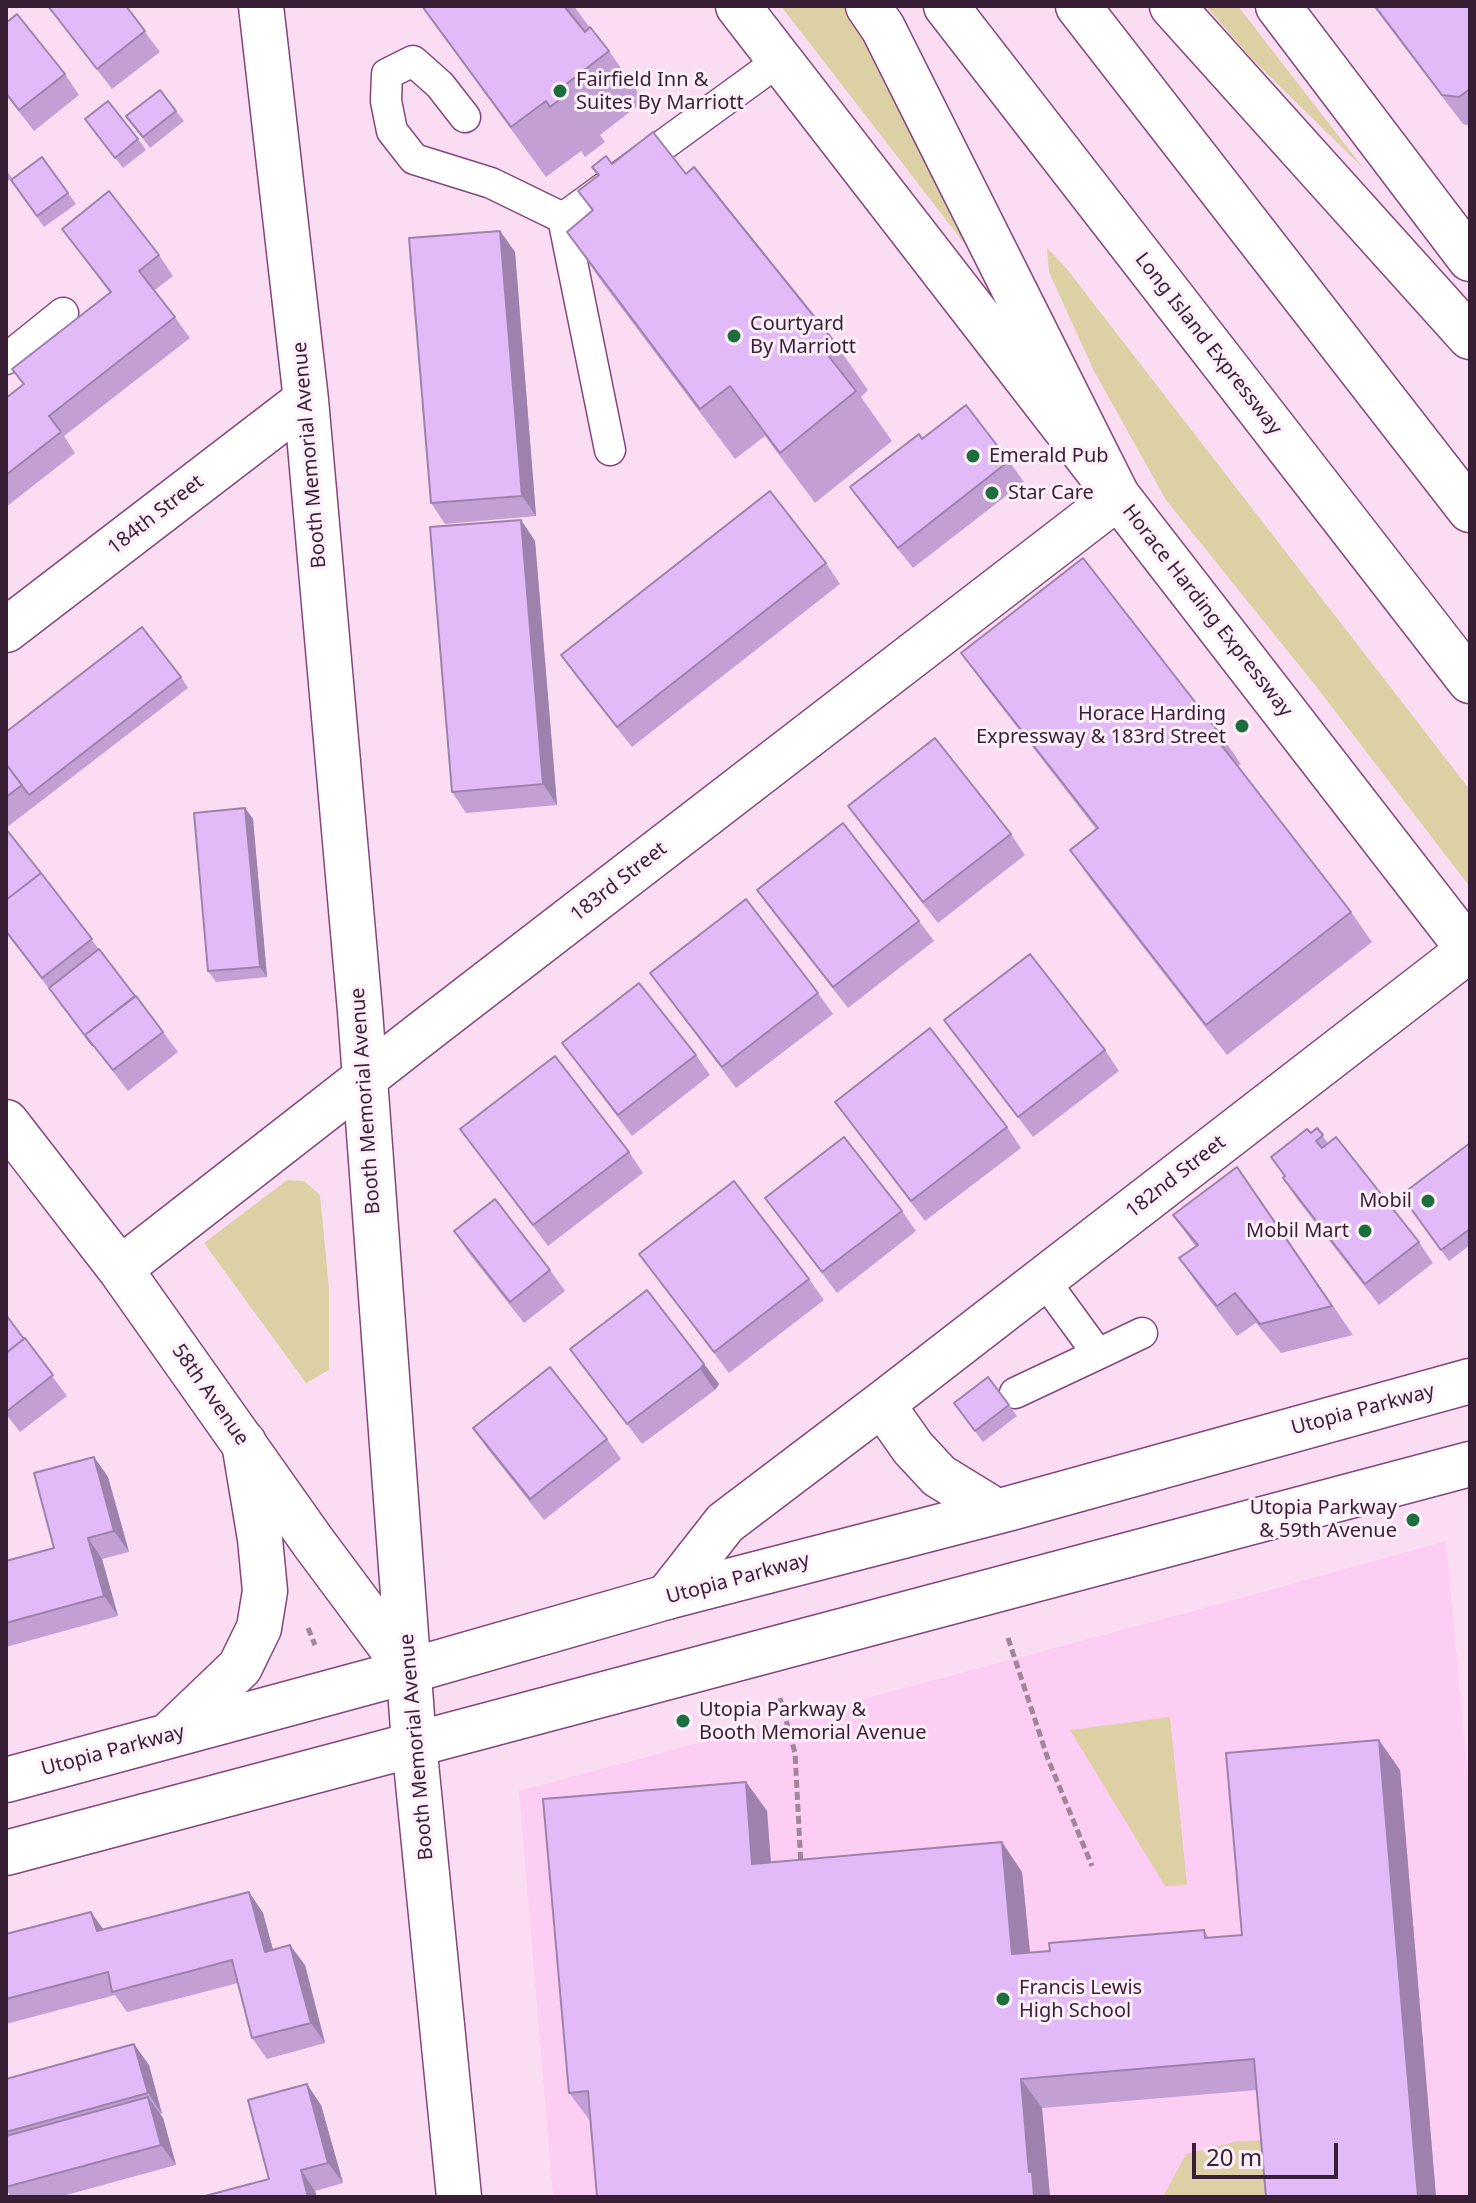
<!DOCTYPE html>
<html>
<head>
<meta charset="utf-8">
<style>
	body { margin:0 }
	#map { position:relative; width:1476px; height:2203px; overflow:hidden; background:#faddf3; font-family:"Noto Sans",sans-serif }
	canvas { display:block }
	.frame { position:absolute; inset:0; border:8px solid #391f35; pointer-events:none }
	.scale { position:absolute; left:1192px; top:2143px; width:146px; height:36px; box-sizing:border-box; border:4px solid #391f35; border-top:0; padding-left:10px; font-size:24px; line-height:28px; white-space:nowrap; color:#391f35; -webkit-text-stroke:6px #feeffa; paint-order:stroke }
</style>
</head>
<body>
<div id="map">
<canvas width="1476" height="2203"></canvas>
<div class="frame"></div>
<div class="scale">20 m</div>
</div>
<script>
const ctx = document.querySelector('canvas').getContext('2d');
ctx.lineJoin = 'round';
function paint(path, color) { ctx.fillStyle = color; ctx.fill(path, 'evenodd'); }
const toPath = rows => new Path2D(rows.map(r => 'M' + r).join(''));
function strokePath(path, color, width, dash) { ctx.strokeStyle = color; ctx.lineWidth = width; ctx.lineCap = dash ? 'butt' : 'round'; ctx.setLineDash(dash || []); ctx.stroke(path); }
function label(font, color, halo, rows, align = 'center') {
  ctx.font = font + ' "Noto Sans",sans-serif'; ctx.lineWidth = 6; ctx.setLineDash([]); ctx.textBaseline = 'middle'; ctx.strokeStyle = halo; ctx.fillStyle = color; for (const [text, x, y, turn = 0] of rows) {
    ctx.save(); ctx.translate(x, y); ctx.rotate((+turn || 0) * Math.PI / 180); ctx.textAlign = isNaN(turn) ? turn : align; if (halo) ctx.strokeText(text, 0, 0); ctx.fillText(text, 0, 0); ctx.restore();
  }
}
const built = toPath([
	[1446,1541,1470,1801,1470,2197,553,2197,519,1791,1212,1606]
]);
const green = toPath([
	[781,6,846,6,974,232,964,243],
	[1206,6,1238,6,1364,169,1251,58],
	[1047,248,1066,268,1470,790,1470,887,1315,685,1166,500,1094,371,1049,272],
	[287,1180,304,1181,320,1195,329,1289,329,1370,306,1383,204,1243],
	[1170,1717,1187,1885,1165,1886,1070,1730],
	[1279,2140,1284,2197,1163,2197,1186,2154,1239,2141]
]);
const path = toPath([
	[308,1628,315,1645],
	[1008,1638,1048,1759,1092,1866],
	[780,1698,795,1753,801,1866]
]);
const service = toPath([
	[465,117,440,85,413,61,387,74,386,101,392,131,414,159,491,183,563,218,780,60],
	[563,218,610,450],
	[6,359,63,313],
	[1098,1354,1142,1333],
	[1015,1393,1098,1354,1044,1280]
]);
const minor = toPath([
	[261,6,306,400,360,1011,414,1743],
	[6,630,306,400],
	[6,1122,120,1269,313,1542,409,1671],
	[120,1269,429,1028,1118,497],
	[882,1404,913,1448,939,1476,996,1511],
	[667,1597,725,1523,882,1404,1469,950]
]);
const tertiary = toPath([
	[414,1743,459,2197]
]);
const secondary = toPath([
	[738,6,1470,951],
	[1278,6,1470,259],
	[171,1733,240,1667,259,1628,265,1591,260,1539,244,1443],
	[6,1780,409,1671,667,1597,1011,1508,1470,1381],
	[6,1853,1470,1464]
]);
const motorway = toPath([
	[868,6,883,28,1118,497],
	[946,6,1470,681],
	[1078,6,1470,510],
	[1172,6,1470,337]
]);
const wall = toPath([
	[48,6,129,6,127,8,160,52,112,89],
	[421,6,574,6,590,28,609,51,644,101,600,135,605,142,585,157,581,151,546,177],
	[1373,6,1470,6,1470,126,1463,124],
	[6,23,65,74,79,95,34,131,6,95],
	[176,111,184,121,150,148,126,116],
	[85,119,138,139,146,150,123,168],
	[42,157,76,204,44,227,11,180],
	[612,164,686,174,833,340,868,390,861,397,892,441,815,503,765,436,735,459,602,282,567,232,592,211,578,191,598,176,592,167],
	[6,170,12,178,6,182],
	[62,229,159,255,173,276,155,290,190,338,64,436,75,453,6,507,6,398,23,385,12,369,110,293],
	[500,231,515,252,536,516,445,524,431,503],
	[1009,461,1024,482,913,568,865,508,850,487],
	[521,520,535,541,557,805,466,813,452,792],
	[826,563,840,584,632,747,575,675,561,655],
	[961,653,1220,734,1241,764,1237,766,1351,912,1372,942,1227,1055,1091,880,1070,850,1096,829,982,682],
	[181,677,188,688,6,828,6,732],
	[848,806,1011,834,1025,855,938,923,863,827],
	[245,808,253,819,267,977,216,982,208,971],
	[6,829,163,1032,178,1052,128,1091,6,933],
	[757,890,919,921,934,941,848,1008,772,911],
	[650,973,818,993,833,1014,736,1088],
	[944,1020,1105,1050,1119,1071,1033,1137],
	[562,1043,696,1055,710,1075,632,1136],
	[835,1102,1007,1127,1021,1148,925,1221],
	[1317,1128,1328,1143,1419,1242,1433,1263,1379,1305,1297,1199,1283,1178,1285,1177,1271,1157],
	[460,1129,629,1152,643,1173,548,1246],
	[1470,1143,1470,1245,1449,1261,1401,1195],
	[1258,1196,1353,1335,1281,1353,1256,1323,1237,1336,1200,1288,1179,1258,1196,1247,1173,1215],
	[765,1198,902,1211,916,1231,837,1293],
	[454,1231,550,1270,565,1291,524,1323,468,1252],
	[639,1254,809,1279,824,1300,729,1373],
	[6,1315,67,1396,20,1432,6,1414],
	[570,1349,704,1364,719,1384,715,1390,642,1444],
	[988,1377,1017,1416,983,1442,954,1403],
	[473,1428,607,1439,621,1459,544,1520,487,1448],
	[94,1457,108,1477,129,1552,102,1559,118,1616,6,1647,6,1561,54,1548],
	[1400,1770,1436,2197,1266,2197,1257,2090,1042,2108,1050,2197,597,2197,591,2122,569,2093,746,1782,767,1811,771,1862,1022,1872,1030,1953,1204,1930,1209,1938,1242,1935],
	[249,1892,263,1913,273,1950,305,1965,325,2043,267,2059,252,2038,238,1983,127,2012,115,1995,6,2024,6,1934,104,1930],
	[149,2065,162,2114,160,2114,163,2118,176,2165,59,2197,11,2197,6,2189,6,2079],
	[321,2105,343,2183,315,2191,317,2197,201,2197,269,2179]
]);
const shadedWall = toPath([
	[500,231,515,252,536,516,522,496],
	[521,520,535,541,557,805,543,784],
	[245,808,253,819,267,977,260,967],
	[704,1364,719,1384,715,1390,700,1369],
	[94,1457,108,1477,129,1552,114,1531],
	[88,1538,102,1559,118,1616,104,1596],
	[1379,1740,1400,1770,1436,2197,1418,2197],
	[746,1782,767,1811,773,1894,752,1864],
	[1002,1842,1022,1872,1033,1984,1012,1954],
	[249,1892,263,1913,279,1972,265,1952],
	[91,1912,106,1933,97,1931],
	[290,1945,305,1965,325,2043,311,2023],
	[134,2044,149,2065,162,2114,148,2093],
	[1021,2079,1042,2108,1050,2197,1034,2197,1029,2172],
	[307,2084,321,2105,343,2183,328,2163],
	[148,2097,163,2118,176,2165,161,2145],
	[301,2170,315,2191,317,2197,308,2197]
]);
const building = toPath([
	[48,6,126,6,145,31,97,69,48,6],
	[422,6,564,6,585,32,590,27,609,51,565,85,570,92,550,107,546,101,511,127,422,6],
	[1375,6,1470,6,1470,89,1459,97,1442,95,1375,6],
	[17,14,65,74,19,110,6,93,6,23,17,14],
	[160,90,176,111,143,137,126,116,160,90],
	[108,101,138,139,115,158,85,119,108,101],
	[653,132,686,174,694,167,833,340,823,349,856,391,780,453,730,386,700,409,567,232,593,210,578,191,599,175,592,167,606,156,612,164,653,132],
	[42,157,68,193,37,216,11,180,42,157],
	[109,191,159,255,139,271,175,317,49,416,61,432,6,475,6,398,24,384,12,369,111,292,62,229,109,191],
	[500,231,522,496,431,503,409,238,500,231],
	[966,405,1009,461,898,548,850,487,919,434,922,439,966,405],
	[770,491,826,563,617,727,561,655,770,491],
	[521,520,543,784,452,792,430,527,521,520],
	[1083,558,1220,734,1215,737,1351,912,1206,1025,1070,850,1098,828,961,653,1083,558],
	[142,627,181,677,29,795,6,764,6,732,142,627],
	[935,738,1011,834,923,902,848,806,935,738],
	[6,764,22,785,6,797,6,764],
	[245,808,260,967,208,971,194,813,245,808],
	[843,823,919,921,833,987,757,890,843,823],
	[6,829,41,873,6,900,6,829],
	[41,873,92,939,42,978,6,931,6,900,41,873],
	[746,899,818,993,722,1067,650,973,746,899],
	[99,949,135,996,85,1035,92,1045,49,988,99,949],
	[1030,954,1105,1050,1018,1117,944,1020,1030,954],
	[639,983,696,1055,618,1115,562,1043,639,983],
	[136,996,163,1032,113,1070,85,1035,136,996],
	[930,1028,1007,1127,911,1201,835,1102,930,1028],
	[555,1056,629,1152,533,1225,460,1129,555,1056],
	[1317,1128,1323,1135,1316,1141,1322,1148,1336,1137,1419,1242,1365,1284,1283,1178,1285,1176,1271,1157,1307,1129,1311,1133,1317,1128],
	[844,1137,902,1211,822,1272,765,1198,844,1137],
	[1470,1143,1470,1229,1441,1250,1401,1195,1470,1143],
	[1237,1167,1332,1306,1260,1324,1235,1293,1217,1306,1179,1258,1198,1245,1173,1215,1237,1167],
	[734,1181,809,1279,714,1352,639,1254,734,1181],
	[495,1199,550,1270,510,1302,454,1231,495,1199],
	[647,1290,704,1364,700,1369,627,1424,570,1349,647,1290],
	[6,1315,24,1339,6,1353,6,1315],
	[25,1338,53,1375,6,1412,6,1353,25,1338],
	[550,1367,607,1439,530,1499,473,1428,550,1367],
	[988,1377,1009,1405,975,1431,954,1403,988,1377],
	[94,1457,114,1531,88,1538,104,1596,6,1623,6,1561,54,1548,34,1473,94,1457],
	[1379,1740,1418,2197,1266,2197,1254,2059,1021,2079,1029,2172,1032,2172,1034,2197,597,2197,588,2091,569,2093,543,1799,746,1782,752,1864,1002,1842,1012,1954,1050,1951,1049,1943,1204,1930,1205,1938,1242,1935,1226,1753,1379,1740],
	[249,1892,265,1952,290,1945,311,2023,252,2038,232,1960,112,1992,108,1972,6,1999,6,1934,91,1912,97,1931,249,1892],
	[134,2044,148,2093,6,2132,6,2079,134,2044],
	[307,2084,328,2163,301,2170,308,2197,201,2197,269,2179,248,2100,307,2084],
	[148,2097,161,2145,6,2187,6,2136,148,2097]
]);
const markers = [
	[560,91,8,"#1c6e3f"],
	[734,336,8,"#1c6e3f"],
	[973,456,8,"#1c6e3f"],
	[992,493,8,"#1c6e3f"],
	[1242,726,8,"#1c6e3f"],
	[1428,1201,8,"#1c6e3f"],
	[1365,1231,8,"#1c6e3f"],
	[1413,1520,8,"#1c6e3f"],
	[683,1721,8,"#1c6e3f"],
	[1003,1999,8,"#1c6e3f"]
];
const poiNames = [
	["Fairfield Inn &",576,80],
	["Suites By Marriott",576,103],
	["Courtyard",750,324],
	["By Marriott",750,347],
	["Emerald Pub",989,456],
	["Star Care",1008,493],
	["Horace Harding",1226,714,"right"],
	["Expressway & 183rd Street",1226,737,"right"],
	["Mobil",1412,1201,"right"],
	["Mobil Mart",1349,1231,"right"],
	["Utopia Parkway",1397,1508,"right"],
	["& 59th Avenue",1397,1531,"right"],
	["Utopia Parkway &",699,1710],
	["Booth Memorial Avenue",699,1733],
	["Francis Lewis",1019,1988],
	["High School",1019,2011]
];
const streetNames = [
	["Long Island Expressway",1208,344,52],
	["Booth Memorial Avenue",310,455,-95],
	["184th Street",156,515,-38],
	["Horace Harding Expressway",1207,611,52],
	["183rd Street",619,882,-38],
	["Booth Memorial Avenue",366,1101,-94],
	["182nd Street",1176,1177,-38],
	["58th Avenue",210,1395,55],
	["Utopia Parkway",1363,1410,-15],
	["Utopia Parkway",738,1579,-15],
	["Booth Memorial Avenue",417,1747,-95],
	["Utopia Parkway",113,1751,-15]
];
paint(built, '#fdcef3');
paint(green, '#ddd0a4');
strokePath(service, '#84467a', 33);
strokePath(minor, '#84467a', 47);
strokePath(tertiary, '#84467a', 47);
strokePath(secondary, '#84467a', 47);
strokePath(motorway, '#84467a', 47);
strokePath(path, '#a1859b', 5, [8, 4]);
strokePath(service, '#fff', 30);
strokePath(minor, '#fff', 44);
strokePath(tertiary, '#fff', 44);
strokePath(secondary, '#fff', 44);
strokePath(motorway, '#fff', 44);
paint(wall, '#c2a0d4');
paint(shadedWall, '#9e82ad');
paint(building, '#e1baf7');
strokePath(building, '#9e82ad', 2);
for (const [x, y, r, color] of markers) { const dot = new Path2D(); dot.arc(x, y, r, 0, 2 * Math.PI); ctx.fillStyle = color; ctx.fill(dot); strokePath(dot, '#feeffa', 3); }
label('20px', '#391f35', '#feeffa', poiNames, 'left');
label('20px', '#391f35', '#feeffa', streetNames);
</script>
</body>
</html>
